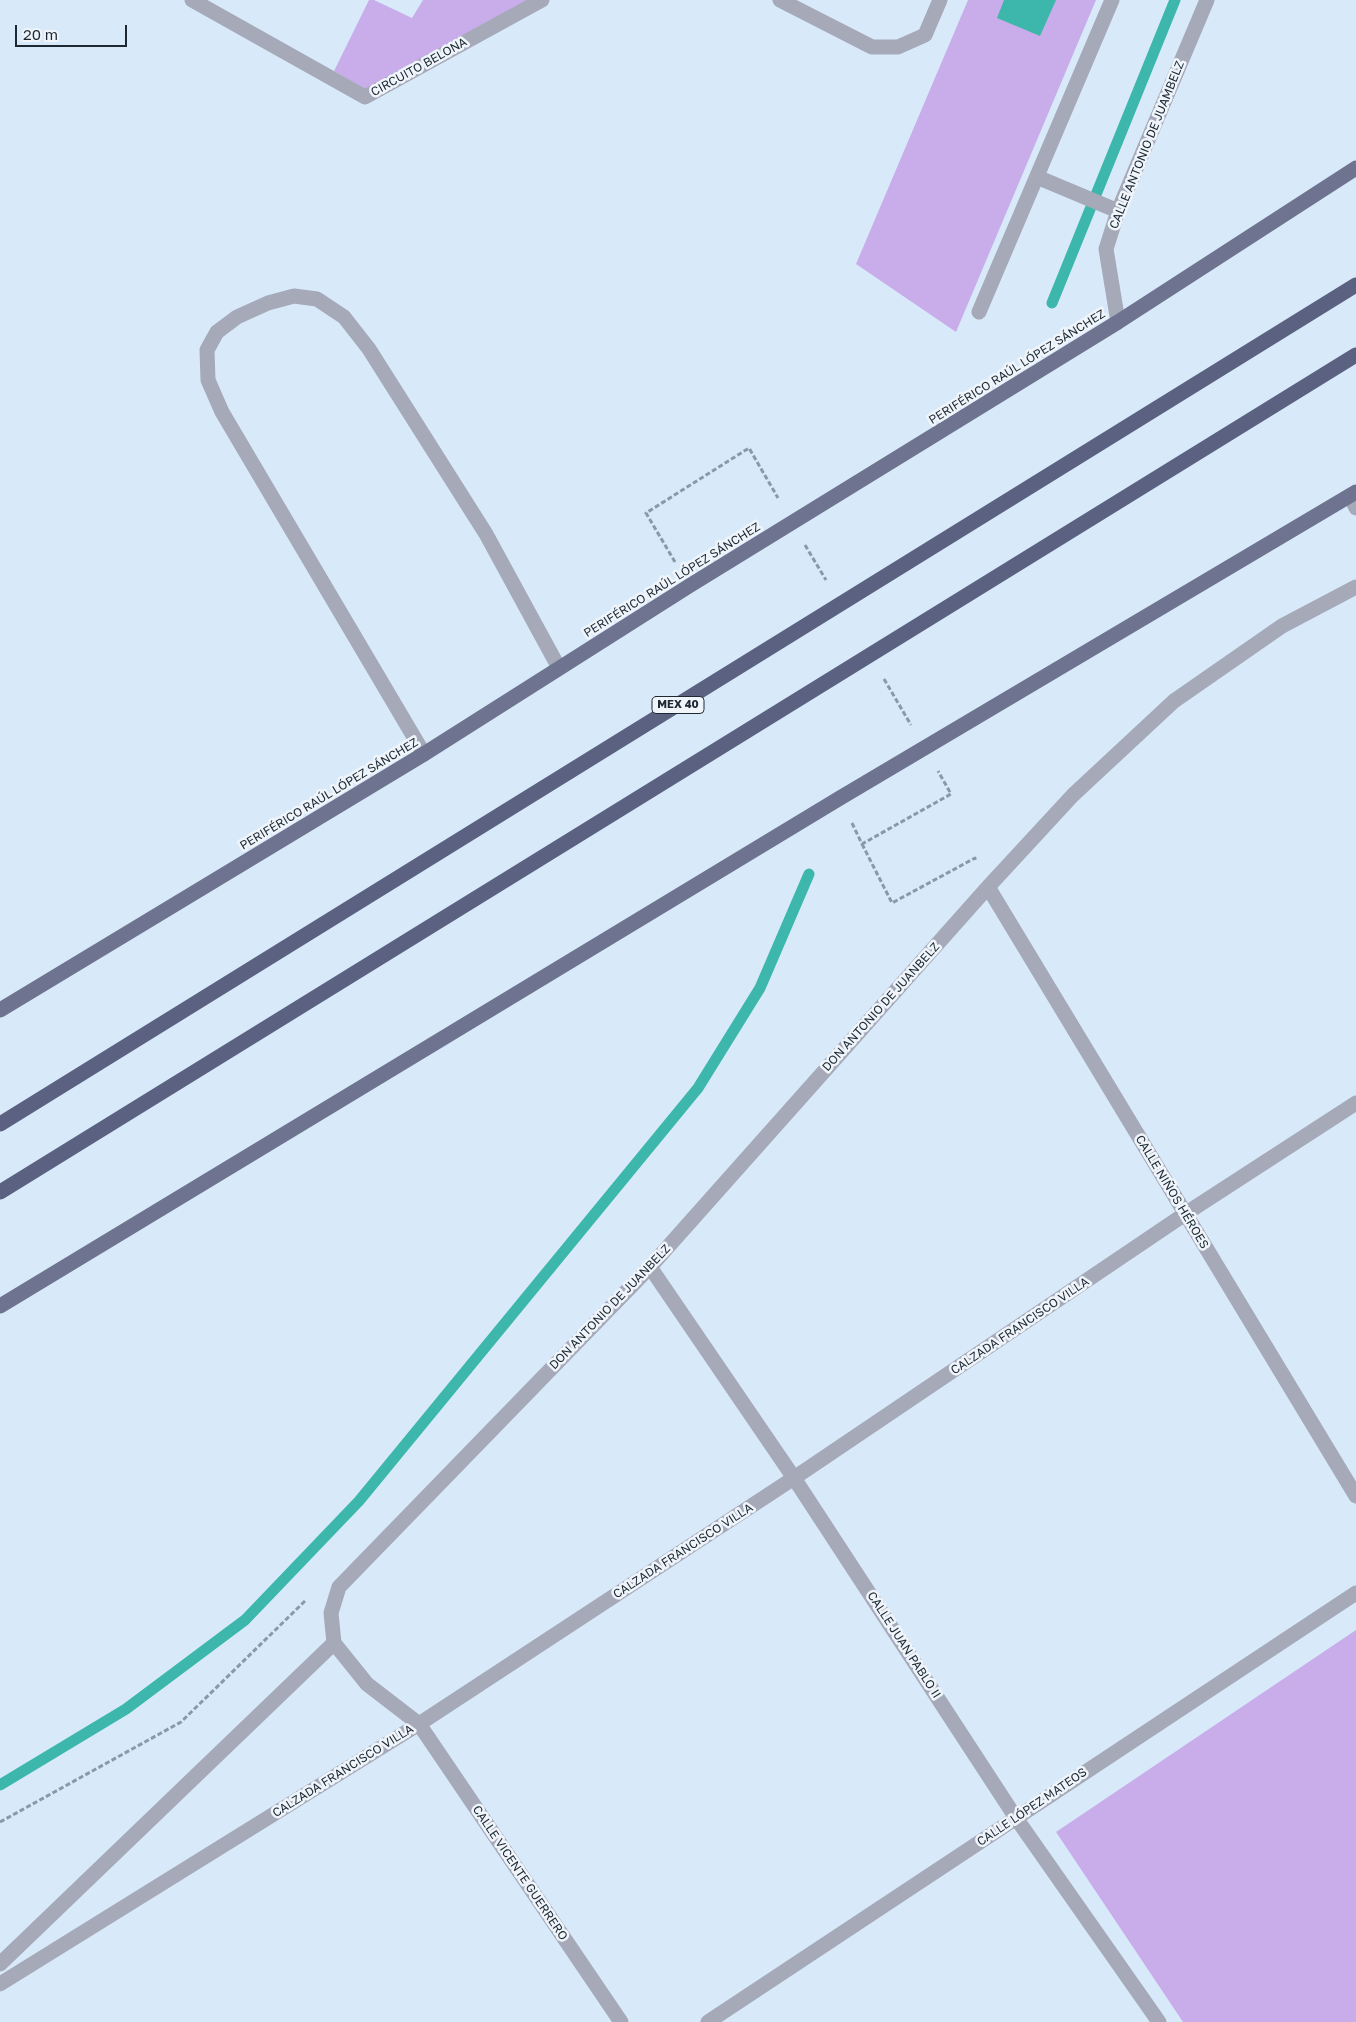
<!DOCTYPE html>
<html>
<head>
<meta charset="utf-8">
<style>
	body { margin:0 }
	#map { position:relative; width:1356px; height:2022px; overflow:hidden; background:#d8eafa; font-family:"Golos Text",sans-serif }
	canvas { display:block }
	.scale { position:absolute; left:15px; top:25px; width:112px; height:22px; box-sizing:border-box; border:2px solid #1d2832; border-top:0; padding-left:6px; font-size:15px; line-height:18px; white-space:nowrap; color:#1d2832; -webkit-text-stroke:4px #eff5fb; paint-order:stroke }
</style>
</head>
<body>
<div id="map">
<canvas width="1356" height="2022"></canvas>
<div class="scale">20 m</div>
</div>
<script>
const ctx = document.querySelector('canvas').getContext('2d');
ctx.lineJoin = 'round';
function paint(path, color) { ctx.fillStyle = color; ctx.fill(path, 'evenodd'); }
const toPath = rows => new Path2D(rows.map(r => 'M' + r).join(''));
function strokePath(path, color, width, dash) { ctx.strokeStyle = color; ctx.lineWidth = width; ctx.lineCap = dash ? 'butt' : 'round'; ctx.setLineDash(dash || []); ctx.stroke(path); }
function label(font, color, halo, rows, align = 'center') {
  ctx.font = font + ' "Golos Text",sans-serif'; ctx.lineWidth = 5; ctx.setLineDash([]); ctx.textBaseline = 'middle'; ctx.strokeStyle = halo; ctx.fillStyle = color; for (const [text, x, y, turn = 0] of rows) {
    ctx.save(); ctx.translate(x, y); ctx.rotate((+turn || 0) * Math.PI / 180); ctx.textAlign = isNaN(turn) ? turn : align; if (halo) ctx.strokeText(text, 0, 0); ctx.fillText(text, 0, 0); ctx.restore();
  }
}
const green = toPath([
	[369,0,374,0,412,18,423,0,528,0,365,89,334,71],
	[968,0,1096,0,956,332,856,264],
	[1356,1630,1356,2022,1183,2022,1056,1832]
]);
const water = toPath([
	[1004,0,1056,0,1040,36,997,18]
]);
const stream = toPath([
	[1052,303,1175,0],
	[0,1785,126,1709,245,1620,359,1501,698,1088,760,988,809,874]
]);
const path = toPath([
	[805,545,826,580],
	[675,562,646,513,749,448,778,498],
	[884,679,911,725],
	[852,823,862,844,951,794,938,771],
	[862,844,892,903,975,858,975,860],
	[0,1822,181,1722,305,1601]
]);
const minor = toPath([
	[192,0,365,97,542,0],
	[780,0,872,47,898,47,925,35,940,0],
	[1037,177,1118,211],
	[979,312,1112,0],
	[1118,322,1106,249,1118,211,1207,0],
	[1350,496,1356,508],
	[424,754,222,412,208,380,207,350,217,332,237,317,268,303,294,296,317,299,344,317,369,349,486,534,559,668],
	[988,887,1356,1496],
	[650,1267,794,1478,1016,1818,1159,2022],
	[0,1964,334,1643],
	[0,1984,419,1724,794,1478,1185,1214,1356,1103],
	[621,2022,419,1724,367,1684,334,1643,331,1613,339,1587,650,1267,988,887,1073,795,1174,701,1282,626,1356,587],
	[708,2022,1356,1593]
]);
const major = toPath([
	[0,1010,424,754,689,586,1118,322,1356,168],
	[0,1306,840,798,1356,492]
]);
const highway = toPath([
	[0,1124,1356,285],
	[0,1192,1356,355]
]);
const shields = [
	[678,705,52]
];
const shieldNames = [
	["MEX 40",678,705]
];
const streetNames = [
	["CIRCUITO BELONA",419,67,-29],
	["CALLE ANTONIO DE JUAMBELZ",1147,145,-68],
	["PERIFÉRICO RAÚL LÓPEZ SÁNCHEZ",1017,367,-32],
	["PERIFÉRICO RAÚL LÓPEZ SÁNCHEZ",672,580,-32],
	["PERIFÉRICO RAÚL LÓPEZ SÁNCHEZ",329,794,-31],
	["DON ANTONIO DE JUANBELZ",881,1007,-48],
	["CALLE NIÑOS HÉROES",1172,1192,59],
	["DON ANTONIO DE JUANBELZ",610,1307,-46],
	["CALZADA FRANCISCO VILLA",1020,1326,-34],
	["CALZADA FRANCISCO VILLA",683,1551,-33],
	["CALLE JUAN PABLO II",904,1645,57],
	["CALZADA FRANCISCO VILLA",343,1771,-32],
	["CALLE LÓPEZ MATEOS",1032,1807,-34],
	["CALLE VICENTE GUERRERO",520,1873,56]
];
paint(green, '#c8adea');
paint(water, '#3db7ac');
strokePath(stream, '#3db7ac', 11);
strokePath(path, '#8a99a6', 3, [5, 2.5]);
strokePath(minor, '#a5a9b8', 15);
strokePath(major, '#6e748f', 15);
strokePath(highway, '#5b6180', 15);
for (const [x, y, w] of shields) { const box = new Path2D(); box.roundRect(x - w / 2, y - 8.5, w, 17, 4); ctx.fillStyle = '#eff5fb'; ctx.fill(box); strokePath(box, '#1d2832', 1); }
label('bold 11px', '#1d2832', null, shieldNames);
label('12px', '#1d2832', '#eff5fb', streetNames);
</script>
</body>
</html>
